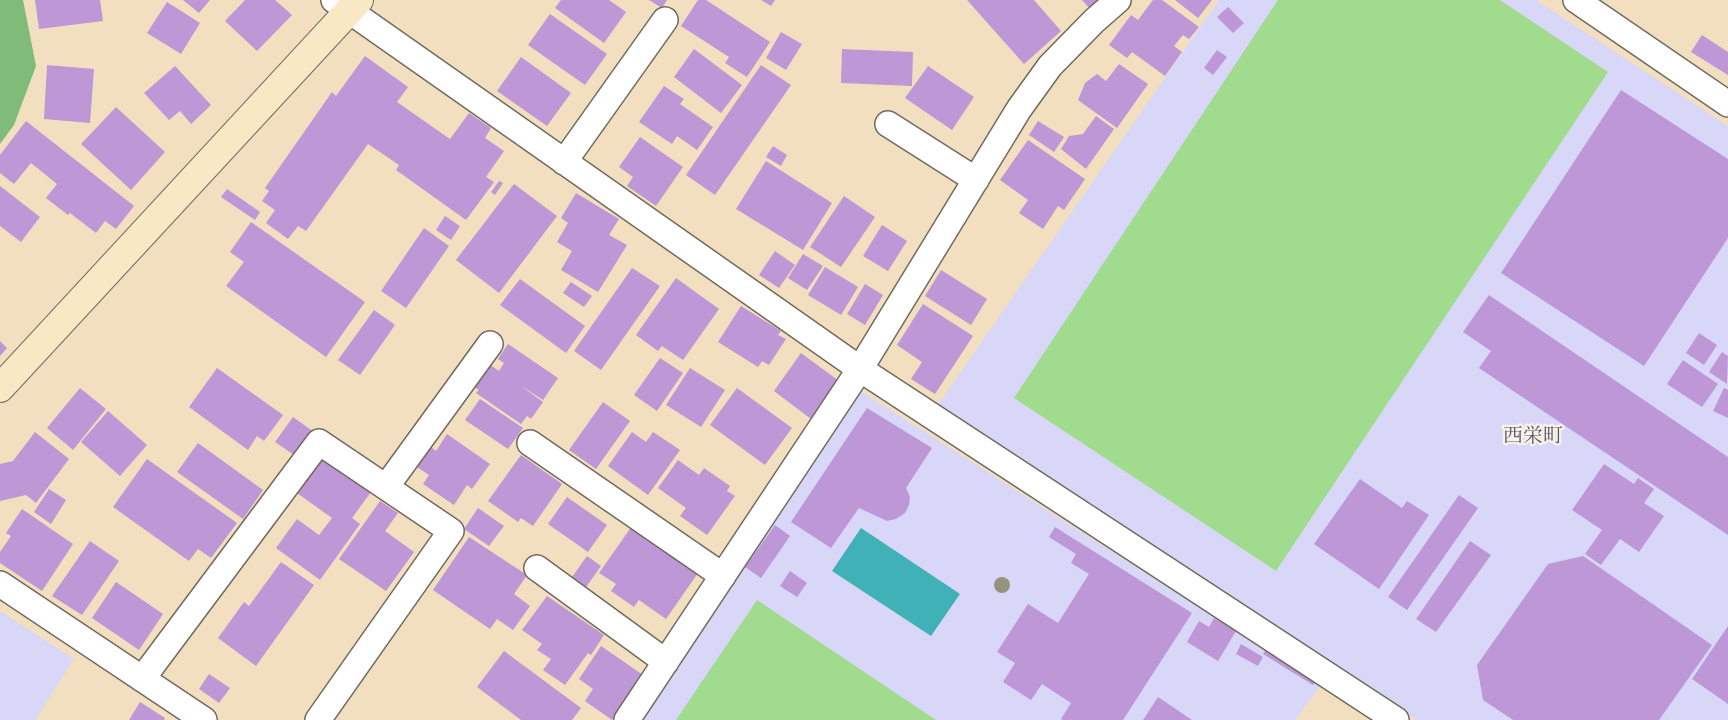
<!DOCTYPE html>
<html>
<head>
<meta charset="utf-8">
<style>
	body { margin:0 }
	canvas { display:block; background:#f1dfc0 }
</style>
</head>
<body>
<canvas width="1728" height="720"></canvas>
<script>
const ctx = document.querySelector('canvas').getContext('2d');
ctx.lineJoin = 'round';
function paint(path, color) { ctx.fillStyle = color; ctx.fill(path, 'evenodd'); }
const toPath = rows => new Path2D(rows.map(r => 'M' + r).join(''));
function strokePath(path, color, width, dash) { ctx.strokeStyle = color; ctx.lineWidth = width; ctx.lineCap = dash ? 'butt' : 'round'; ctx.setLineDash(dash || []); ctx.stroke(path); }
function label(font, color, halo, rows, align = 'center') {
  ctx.font = font + ' Cardo,"Noto Serif JP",serif'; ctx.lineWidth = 4.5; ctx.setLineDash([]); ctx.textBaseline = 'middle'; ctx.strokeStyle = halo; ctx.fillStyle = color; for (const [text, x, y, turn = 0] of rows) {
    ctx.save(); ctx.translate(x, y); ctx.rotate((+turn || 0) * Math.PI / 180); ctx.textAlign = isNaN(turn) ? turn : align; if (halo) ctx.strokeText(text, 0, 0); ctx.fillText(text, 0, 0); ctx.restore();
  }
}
const built = toPath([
	[1219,0,1536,0,1728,126,1728,720,1417,720,937,406],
	[859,390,1321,685,1295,720,644,720],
	[0,611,74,659,35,720,0,720]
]);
const green = toPath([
	[1278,0,1500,0,1608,72,1276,571,1014,398],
	[757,600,936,720,676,720]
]);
const forest = toPath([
	[0,0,23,0,36,66,14,125,0,144]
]);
const water = toPath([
	[861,528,960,594,931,636,832,571]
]);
const building = toPath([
	[35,0,100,0,103,21,39,29],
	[183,0,210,0,199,13],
	[245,0,275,0,292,15,257,51,225,21],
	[561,0,609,0,626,12,604,43,555,8],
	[649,0,667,0,662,8],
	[698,0,706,0,770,42,747,77,725,63,729,57,681,26],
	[761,0,775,0,771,6],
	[967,0,1034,0,1061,31,1024,64],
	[1082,0,1102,0,1091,10],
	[1153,0,1162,0,1199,27,1189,39,1183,35,1174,46,1182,52,1165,76,1132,52,1127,58,1109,45,1131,15,1138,20],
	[1175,0,1212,0,1198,18],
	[167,2,200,23,181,54,147,33],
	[1228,7,1244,23,1233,33,1217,17],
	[550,14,607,54,585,85,528,45],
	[781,32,802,44,786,70,766,58],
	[1702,35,1728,52,1728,75,1691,52],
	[694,49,742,85,721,113,674,77],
	[842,49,913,52,912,86,841,83],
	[1217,50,1227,57,1213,75,1204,68],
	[365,56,408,87,397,102,450,139,469,113,491,128,485,138,504,151,486,177,494,182,466,220,396,170,399,165,368,144,306,231,298,226,288,239,266,223,275,210,262,201,269,191,265,188,332,92,336,96],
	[521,57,571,93,547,126,497,91],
	[1119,64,1148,84,1117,128,1078,100,1085,83,1097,74,1106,81],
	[47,65,94,69,90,123,44,119],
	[761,65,791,85,715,195,686,175],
	[175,66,211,105,191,124,180,111,169,120,144,93],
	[928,66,974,97,952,130,905,98],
	[664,86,684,99,680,104,713,127,697,150,677,136,672,144,639,122],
	[1621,90,1728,159,1728,238,1644,366,1501,273],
	[116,107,165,152,131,190,81,144],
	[1096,116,1114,129,1086,169,1061,149,1069,136,1083,134],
	[26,121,134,206,116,229,105,221,96,233,70,213,68,215,46,198,57,184,31,163,14,184,0,173,0,155],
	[1038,121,1064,137,1054,152,1029,135],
	[640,137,683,167,656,206,627,186,633,177,619,167],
	[1028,140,1085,179,1064,210,1058,206,1043,229,1019,213,1028,200,1000,180],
	[773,146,787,155,781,166,766,157],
	[766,161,832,203,803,250,736,209],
	[499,181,503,183,495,195,491,192],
	[514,184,557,216,499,293,456,260],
	[0,186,40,217,21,242,0,226],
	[227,189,260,212,255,220,221,197],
	[576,193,619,219,609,235,627,245,598,292,561,270,572,251,557,242,568,223,561,218],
	[844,196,875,217,841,267,810,247],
	[445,216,460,226,451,240,436,230],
	[251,222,365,302,326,357,226,286,244,262,230,252],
	[882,225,907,241,888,271,863,256],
	[424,228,449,246,406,308,381,291],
	[775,251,795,265,779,288,759,275],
	[803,254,823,266,807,290,788,278],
	[825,267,858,287,841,315,808,295],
	[632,268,660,286,601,370,574,351],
	[941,270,987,299,971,325,925,296],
	[676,278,719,309,683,360,662,346,658,351,636,335],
	[520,279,585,326,566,353,500,305],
	[571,282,592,296,584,307,563,293],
	[865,284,883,295,865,325,847,314],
	[1489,295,1728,457,1728,535,1479,368,1491,351,1463,332],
	[923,304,973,336,935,394,911,379,922,362,897,345],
	[741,306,781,331,778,335,786,339,769,365,762,361,758,367,718,342],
	[374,310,395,325,360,375,338,360],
	[1699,333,1717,345,1704,365,1686,353],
	[0,341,7,348,0,356],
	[508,344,558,378,543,400,520,385,543,402,531,419,527,416,521,424,476,393,479,390,471,385,486,362,499,371,504,363,498,359],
	[1722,352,1728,356,1727,384,1709,372],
	[801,353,839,381,811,419,774,391],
	[660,358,683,373,657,411,634,395],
	[1683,360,1718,384,1702,407,1667,384],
	[217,368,283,415,264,441,257,436,248,450,189,407],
	[690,368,725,390,701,427,666,405],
	[80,388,106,409,73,450,47,428],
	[737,388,792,428,765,465,710,425],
	[1724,388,1728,390,1728,418,1713,411],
	[480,399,523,428,508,449,465,420],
	[603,402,630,421,596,469,569,450],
	[867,408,932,448,906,488,910,497,909,505,905,513,896,519,887,521,859,508,831,548,791,522],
	[108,411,147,445,120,476,81,442],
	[293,417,314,432,297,457,275,442],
	[35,432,69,459,36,503,26,495,0,501,0,464,13,461],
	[632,432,646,442,653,432,680,450,648,495,608,466],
	[447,434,490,464,472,489,467,485,454,505,423,484,429,475,417,467,431,447,436,451],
	[198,443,263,490,243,519,177,472],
	[521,455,562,484,533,526,521,518,518,522,488,501],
	[323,458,371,492,352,518,360,524,320,580,276,548,297,519,319,535,332,518,297,493],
	[147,459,237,523,211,558,198,549,189,561,113,507],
	[678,460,699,475,704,468,730,486,727,491,735,496,707,535,680,516,686,508,658,488],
	[1604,464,1634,484,1638,478,1654,489,1644,503,1664,516,1639,552,1620,539,1601,565,1585,554,1602,530,1572,510],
	[1360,479,1402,508,1407,501,1429,515,1379,589,1314,544],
	[49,489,66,500,51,524,34,512],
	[1459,495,1478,508,1407,610,1388,597],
	[567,497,607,525,588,552,548,524],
	[380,501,398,513,385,531,414,552,386,591,339,559],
	[478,508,504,526,489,546,464,529],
	[22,509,73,544,42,591,0,563,0,552,11,536,6,533],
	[775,525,790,536,761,578,745,567],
	[632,526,698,573,666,619,639,600,634,607,611,591,616,584,599,573],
	[1055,527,1192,613,1123,720,1063,720,1061,719,1071,703,1042,684,1031,700,1003,682,1015,663,997,652,1028,604,1058,623,1089,574,1071,563,1076,554,1049,537],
	[469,537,527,575,514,594,530,606,513,630,497,619,490,629,433,590],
	[90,541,119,561,82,615,52,596],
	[1470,541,1491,555,1436,632,1416,619],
	[587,556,601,566,584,590,570,580],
	[1583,556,1712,645,1659,720,1513,720,1483,700,1477,665,1548,564],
	[281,562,314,585,256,666,218,638,244,602,249,606],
	[790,571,807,583,797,597,780,586],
	[116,582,163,614,139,650,92,618],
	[547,596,604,635,591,655,588,653,565,685,543,670,551,659,537,650,542,644,522,630],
	[1214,618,1236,631,1218,661,1187,642,1199,621,1209,627],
	[1728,626,1728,704,1692,679],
	[1241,644,1263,657,1258,666,1236,654],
	[1269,644,1319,675,1313,685,1263,654],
	[601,646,643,675,612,720,585,701,593,689,579,679],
	[504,651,581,708,572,720,521,720,477,687],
	[209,674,230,688,219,703,199,689],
	[1158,697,1192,720,1143,720],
	[140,702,165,718,164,720,129,720]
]);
const street = toPath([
	[334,0,860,369,1396,720],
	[1576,0,1728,104],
	[888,124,976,180],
	[564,162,665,20],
	[530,443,723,576],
	[386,487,490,344],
	[537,568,666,662],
	[0,584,204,720],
	[142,679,319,442,451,531,318,720],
	[627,720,860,369,1019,109,1050,66,1094,21,1118,0]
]);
const secondary = toPath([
	[0,388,359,0]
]);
const trees = [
	[1002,585]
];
const quarterNames = [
	["西栄町",1533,437]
];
paint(built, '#d9d7f8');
paint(green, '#a1db8e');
paint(forest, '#80bb79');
paint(water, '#41b1b8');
paint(building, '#bd97d6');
strokePath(street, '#706a5f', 28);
strokePath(secondary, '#706a5f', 30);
strokePath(street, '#fff', 25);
strokePath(secondary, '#f8e8c3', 28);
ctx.fillStyle = '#94947c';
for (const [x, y] of trees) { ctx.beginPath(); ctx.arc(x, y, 8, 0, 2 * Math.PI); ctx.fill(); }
label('20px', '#5e5167', '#f7f3e8', quarterNames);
</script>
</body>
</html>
